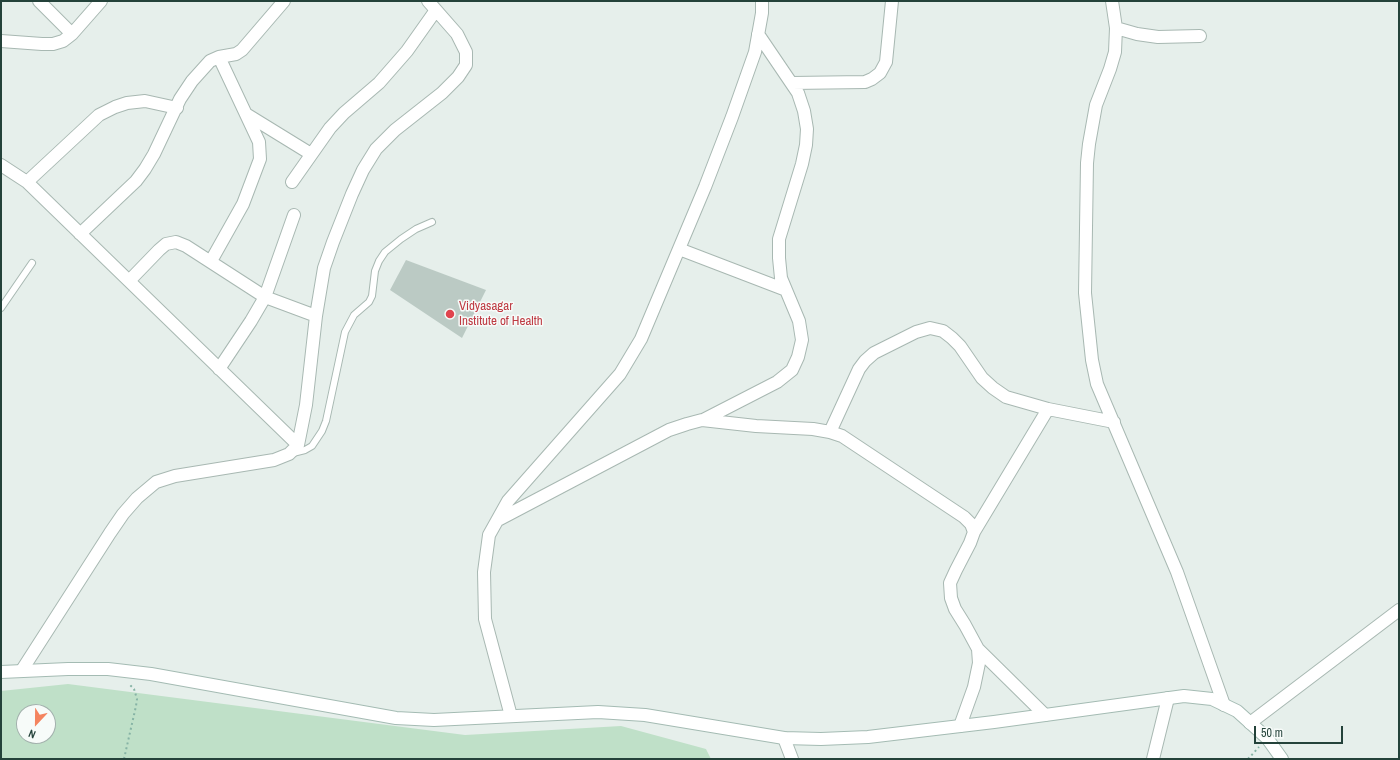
<!DOCTYPE html>
<html>
<head>
<meta charset="utf-8">
<style>
	body { margin:0 }
	#map { position:relative; width:1400px; height:760px; overflow:hidden; background:#e6efeb; font-family:"Archivo Narrow",sans-serif }
	canvas { display:block }
	.frame { position:absolute; inset:0; border:2px solid #24423a; pointer-events:none }
	.north { position:absolute; left:16px; top:704px; width:40px; height:40px; box-sizing:border-box; background:#f7fbf9; border:1px solid #a3b1ad; border-radius:50%; rotate:202deg; font-size:11px; font-weight:700; line-height:16px; text-align:center; color:#24423a }
	.north::after { content:''; display:block; margin:auto; width:14px; height:18px; background:#f4845f; clip-path:polygon(50% 0,100% 100%,50% 72%,0 100%) }
	.scale { position:absolute; left:1254px; top:726px; width:89px; height:18px; box-sizing:border-box; border:2px solid #24423a; border-top:0; padding-left:5px; font-size:12px; line-height:14px; white-space:nowrap; color:#24423a; -webkit-text-stroke:3px #f7fbf9; paint-order:stroke }
</style>
</head>
<body>
<div id="map">
<canvas width="1400" height="760"></canvas>
<div class="frame"></div>
<div class="north">N</div>
<div class="scale">50 m</div>
</div>
<script>
const ctx = document.querySelector('canvas').getContext('2d');
ctx.lineJoin = 'round';
function paint(path, color) { ctx.fillStyle = color; ctx.fill(path, 'evenodd'); }
const toPath = rows => new Path2D(rows.map(r => 'M' + r).join(''));
function strokePath(path, color, width, dash) { ctx.strokeStyle = color; ctx.lineWidth = width; ctx.lineCap = dash ? 'butt' : 'round'; ctx.setLineDash(dash || []); ctx.stroke(path); }
function label(font, color, halo, rows, align = 'center') {
  ctx.font = font + ' "Archivo Narrow",sans-serif'; ctx.lineWidth = 3; ctx.setLineDash([]); ctx.textBaseline = 'middle'; ctx.strokeStyle = halo; ctx.fillStyle = color; for (const [text, x, y, turn = 0] of rows) {
    ctx.save(); ctx.translate(x, y); ctx.rotate((+turn || 0) * Math.PI / 180); ctx.textAlign = isNaN(turn) ? turn : align; if (halo) ctx.strokeText(text, 0, 0); ctx.fillText(text, 0, 0); ctx.restore();
  }
}
const green = toPath([
	[68,684,465,735,621,726,706,749,711,759,1,759,1,691],
	[24,712,48,712,48,736,24,736]
]);
const building = toPath([
	[406,260,486,290,462,338,390,290]
]);
const path = toPath([
	[124,759,136,706,137,699,134,689,129,684],
	[1248,759,1259,747]
]);
const service = toPath([
	[1,308,32,263],
	[293,453,305,450,312,446,322,431,326,421,345,332,354,315,369,302,372,296,375,271,379,261,385,252,401,239,416,229,432,222]
]);
const minor = toPath([
	[39,1,72,34],
	[1112,1,1116,28,1115,52,1110,69,1096,105,1089,144,1087,163,1085,293,1092,360,1097,384,1177,572,1224,705],
	[1116,28,1137,34,1158,37,1200,36],
	[1,41,42,44,53,44,63,41,72,34,101,1],
	[792,83,865,82,872,79,880,73,886,62,892,1],
	[246,114,311,154],
	[1,165,27,182,298,445],
	[27,182,99,115,115,107,127,103,145,101,177,108],
	[292,182,330,128,344,113,379,83,407,51,436,10],
	[80,234,136,181,145,169,154,154,180,99,192,81,210,61,219,57,236,54,242,50,284,1],
	[679,249,786,290],
	[211,261,243,204,260,159,259,142,219,57],
	[129,281,159,250,166,244,176,242,186,246,265,297,316,316],
	[219,369,251,321,265,297,294,215],
	[703,420,777,382,792,370,798,357,802,340,799,321,781,278,779,258,779,239,802,164,806,145,807,129,804,111,798,93,758,34],
	[830,432,859,369,865,361,874,353,916,332,930,328,943,331,952,338,960,346,982,378,993,388,1006,397,1048,409,1114,422],
	[498,520,669,430,687,424,702,420,756,426,813,429,830,432,842,436,964,517,971,524,974,532,970,543,956,570,950,583,951,598,955,609,965,625,978,649,979,663,974,687,960,726],
	[974,532,1048,409],
	[978,649,1045,715],
	[22,670,110,533,123,514,137,498,156,482,175,476,274,460,289,454,298,445,306,405,316,316,324,268,333,242,352,194,363,170,376,149,395,130,442,93,458,77,466,65,466,52,457,34,428,1],
	[511,716,485,619,484,572,489,535,508,501,620,374,641,339,705,187,732,117,755,52,762,13,762,1],
	[1250,723,1399,610],
	[784,738,792,759],
	[1153,759,1168,698]
]);
const secondary = toPath([
	[1,672,68,669,108,669,151,674,396,718,434,720,598,712,645,715,784,738,821,739,868,737,994,722,1184,696,1212,699,1237,711,1267,738,1282,759]
]);
const markers = [
	[450,314,5,"#e0444e"]
];
const healthNames = [
	["Vidyasagar",459,307],
	["Institute of Health",459,322]
];
paint(green, '#bfe0c8');
paint(building, '#bbcac4');
strokePath(service, '#a8b8b2', 8);
strokePath(minor, '#a8b8b2', 14);
strokePath(secondary, '#a4bbb3', 14);
strokePath(path, '#86b3a5', 2, [2, 3]);
strokePath(service, '#fff', 6);
strokePath(minor, '#fff', 12);
strokePath(secondary, '#fff', 12);
for (const [x, y, r, color] of markers) { const dot = new Path2D(); dot.arc(x, y, r, 0, 2 * Math.PI); ctx.fillStyle = color; ctx.fill(dot); strokePath(dot, '#f7fbf9', 1.5); }
label('13px', '#be3a42', '#f7fbf9', healthNames, 'left');
</script>
</body>
</html>
